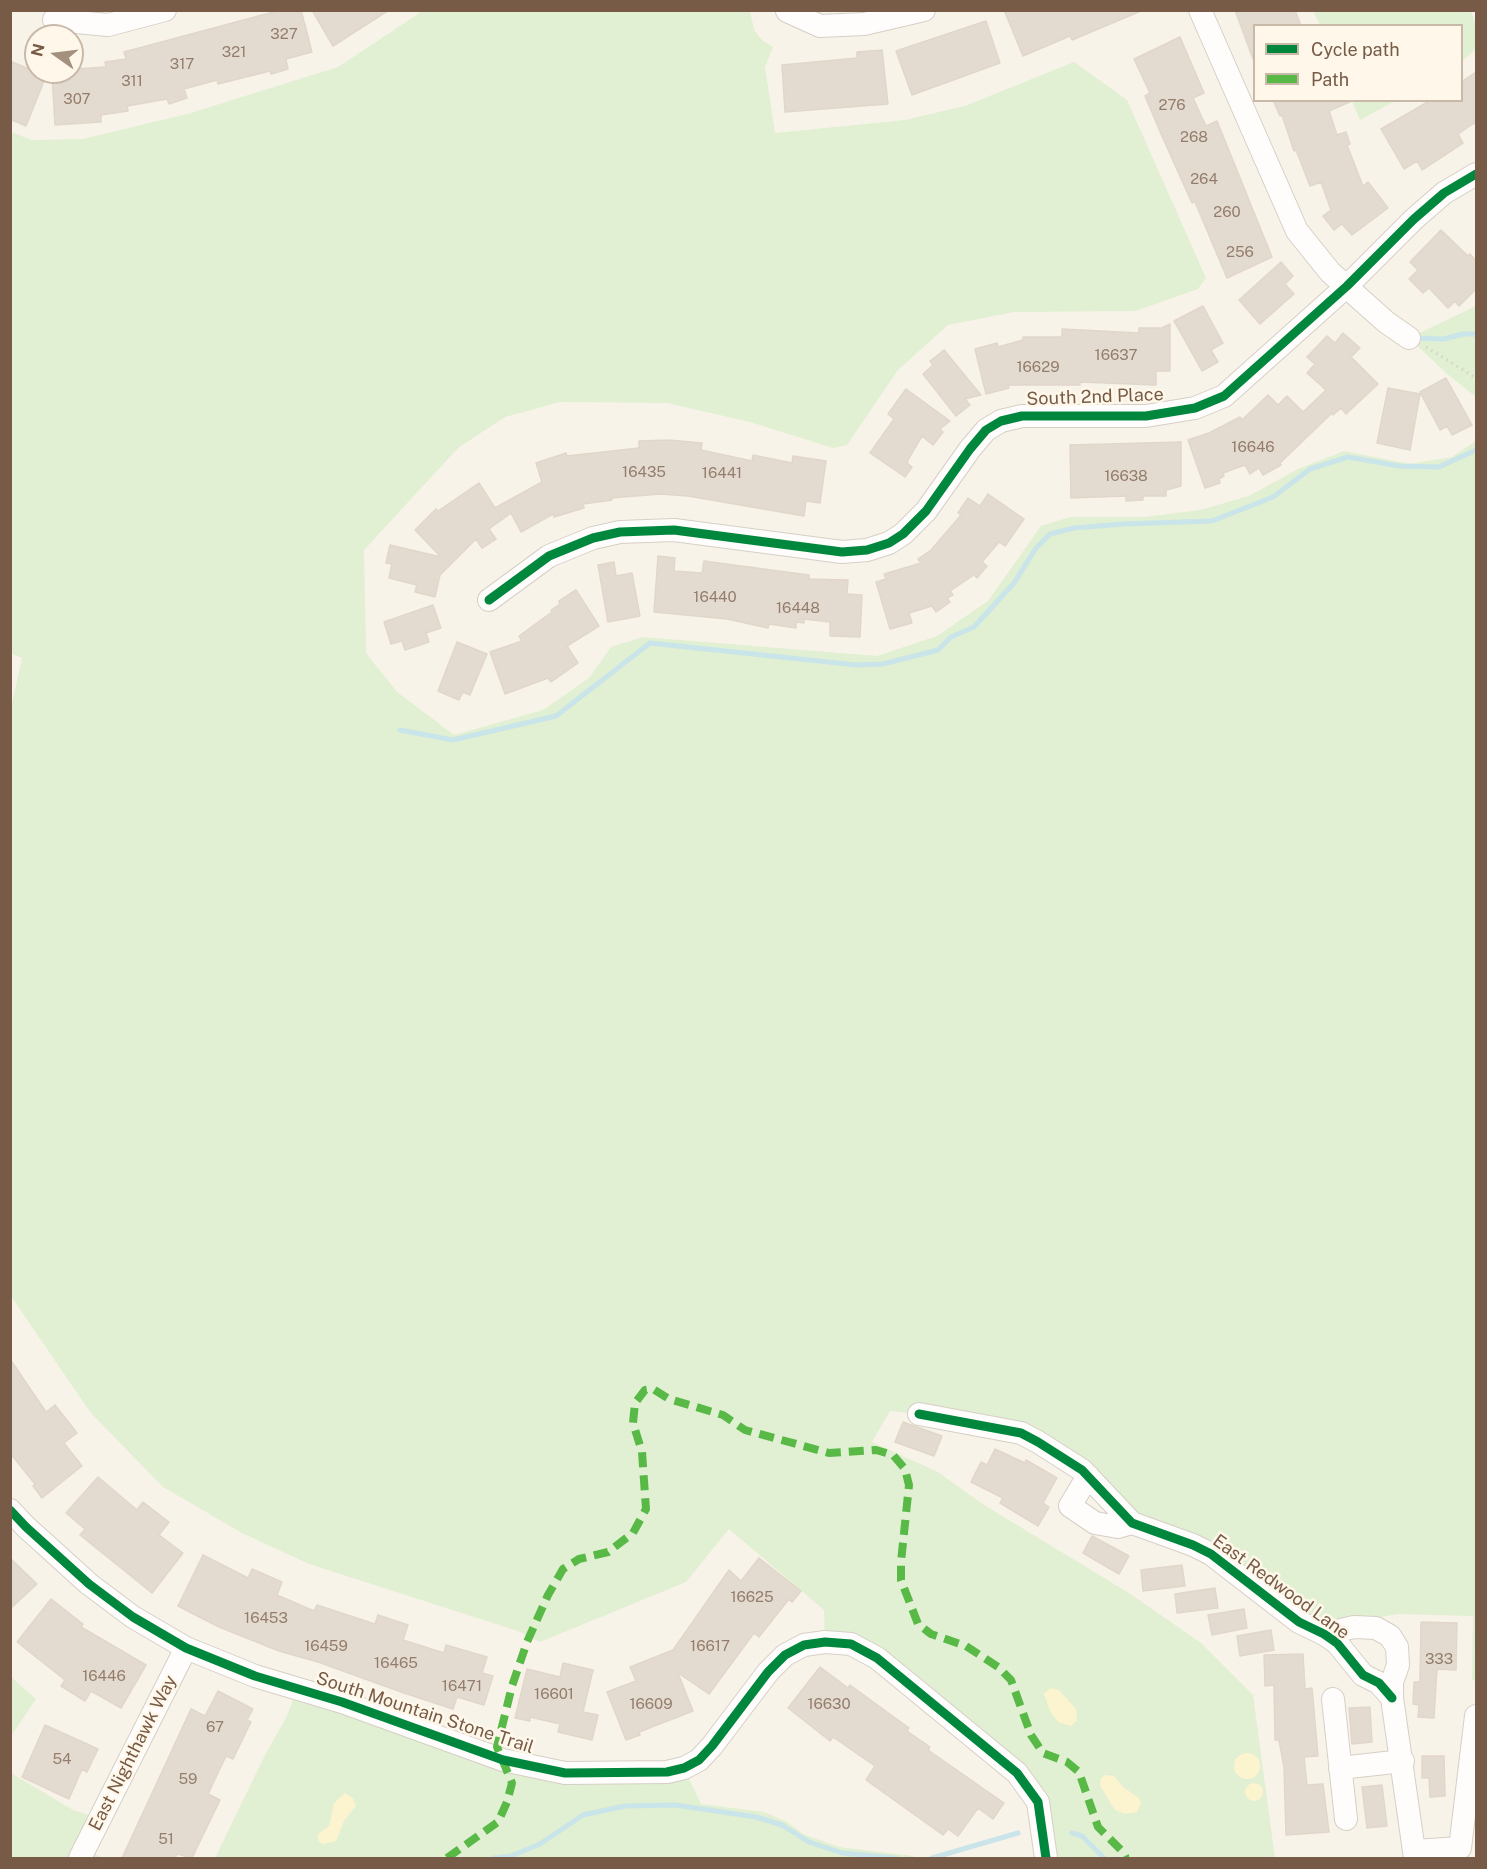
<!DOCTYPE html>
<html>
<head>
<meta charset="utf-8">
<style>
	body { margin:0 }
	#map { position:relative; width:1487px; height:1869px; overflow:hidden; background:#f8f3e8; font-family:"Public Sans",sans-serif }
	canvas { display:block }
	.frame { position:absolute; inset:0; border:12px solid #775b47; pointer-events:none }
	.legend { position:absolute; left:1253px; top:24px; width:210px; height:78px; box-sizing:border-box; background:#fff8ea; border:2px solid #c9b9a9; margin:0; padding:8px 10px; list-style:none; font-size:18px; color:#775b47 }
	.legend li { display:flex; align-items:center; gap:12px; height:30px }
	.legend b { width:30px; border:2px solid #c9b9a9 }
	.north { position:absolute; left:24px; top:24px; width:60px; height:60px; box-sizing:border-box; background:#fff8ea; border:2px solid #c9b9a9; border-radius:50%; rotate:284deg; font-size:16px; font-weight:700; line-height:24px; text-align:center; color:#775b47 }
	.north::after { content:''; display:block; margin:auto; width:21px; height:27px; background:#a4907f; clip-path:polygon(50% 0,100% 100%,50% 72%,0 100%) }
</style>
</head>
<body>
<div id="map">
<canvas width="1487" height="1869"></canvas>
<div class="frame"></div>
<ul class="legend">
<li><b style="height:8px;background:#00873e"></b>Cycle path</li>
<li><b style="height:8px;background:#58b947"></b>Path</li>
</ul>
<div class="north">N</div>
</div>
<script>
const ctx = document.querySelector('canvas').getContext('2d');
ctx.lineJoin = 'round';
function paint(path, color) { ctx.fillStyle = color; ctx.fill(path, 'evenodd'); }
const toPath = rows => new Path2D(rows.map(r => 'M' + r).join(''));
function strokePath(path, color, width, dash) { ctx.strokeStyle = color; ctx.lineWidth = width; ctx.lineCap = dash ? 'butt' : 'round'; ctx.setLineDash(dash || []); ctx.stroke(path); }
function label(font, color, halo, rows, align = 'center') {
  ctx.font = font + ' "Public Sans",sans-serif'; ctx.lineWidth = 5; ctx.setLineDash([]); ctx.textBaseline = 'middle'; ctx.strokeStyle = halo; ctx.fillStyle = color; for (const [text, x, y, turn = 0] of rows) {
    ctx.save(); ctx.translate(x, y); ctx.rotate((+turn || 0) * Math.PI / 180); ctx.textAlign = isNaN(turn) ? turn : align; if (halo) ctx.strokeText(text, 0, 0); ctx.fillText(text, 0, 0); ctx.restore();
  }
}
const green = toPath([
	[424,10,750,11,754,30,762,40,773,47,765,67,775,133,905,120,965,106,1074,62,1127,100,1206,278,1198,289,1135,311,1014,312,948,325,898,370,847,445,833,448,750,422,667,403,560,402,505,417,458,448,364,550,366,653,397,692,454,735,543,710,589,678,611,647,643,637,877,656,937,636,988,601,1041,526,1070,517,1144,517,1200,510,1249,496,1298,469,1344,451,1410,464,1452,457,1476,441,1476,1681,1472,1680,1473,1616,1399,1614,1330,1625,1299,1622,1211,1554,1132,1523,1038,1442,919,1414,890,1411,872,1442,938,1472,984,1505,1129,1593,1201,1643,1253,1695,1275,1858,1046,1858,1038,1802,877,1658,825,1642,824,1610,729,1529,686,1582,540,1642,518,1631,309,1564,242,1533,163,1487,90,1412,11,1296,10,712,22,658,10,653,11,132,32,140,83,139,191,113,338,67],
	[1313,11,1471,11,1476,25,1476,49,1462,61,1462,26,1320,25],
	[1352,101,1395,101,1360,120],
	[1476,306,1476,397,1446,373,1409,338],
	[11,1677,36,1699,11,1736],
	[297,1689,503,1760,684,1768,701,1804,764,1812,787,1822,803,1834,839,1847,913,1856,914,1858,215,1858,265,1755,286,1718],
	[11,1773,73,1810,101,1819,85,1849,103,1858,11,1858]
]);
const sand = toPath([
	[1050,1688,1059,1690,1076,1709,1077,1720,1071,1726,1058,1722,1050,1711,1044,1694],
	'1234 1766a13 13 0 1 1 26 0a13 13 0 1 1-26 0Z',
	[1105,1775,1114,1776,1123,1787,1139,1798,1141,1803,1137,1812,1124,1814,1114,1809,1100,1785,1101,1778],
	'1245 1792a9 9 0 1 1 18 0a9 9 0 1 1-18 0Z',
	[345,1793,353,1798,356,1806,344,1821,336,1841,323,1844,319,1842,317,1835,329,1826,334,1803]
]);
const stream = toPath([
	[1414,338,1444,339,1463,334,1476,334],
	[400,730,453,740,556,716,650,643,856,665,883,664,938,650,951,637,974,627,1014,583,1036,548,1050,534,1074,528,1124,524,1212,521,1273,497,1310,469,1348,457,1399,466,1439,467,1476,450],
	[1072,1833,1082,1836,1104,1858],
	[494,1858,511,1856,540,1844,583,1815,625,1806,675,1805,756,1817,782,1825,809,1842,842,1853,896,1858],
	[932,1858,1018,1833]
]);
const building = toPath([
	[281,10,301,10,312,52,286,59,288,69,271,74,270,71,218,84,217,80,184,89,187,98,169,104,167,99,127,106,128,111,101,115,101,122,55,125,52,75,74,74,74,69,106,67,105,62,126,59,124,52,281,10],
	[312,10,389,10,333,46,312,10],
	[1004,10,1141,10,1141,11,1072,40,1070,36,1023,56,1004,10],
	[1235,10,1295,10,1301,26,1254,26,1253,59,1235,10],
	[986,21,1000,63,912,95,896,51,986,21],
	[1180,37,1204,93,1193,98,1206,126,1217,121,1272,257,1227,278,1195,202,1192,203,1161,134,1145,96,1150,93,1134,59,1180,37],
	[882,50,888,104,785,112,782,65,857,58,857,52,882,50],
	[10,61,46,76,26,126,10,119,10,61],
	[1476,72,1476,122,1458,134,1463,143,1422,170,1417,161,1404,169,1381,129,1431,100,1461,100,1461,82,1476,72],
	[1273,100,1354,100,1329,111,1337,135,1346,132,1350,144,1347,145,1363,186,1368,182,1388,208,1352,235,1342,224,1334,230,1323,216,1331,210,1321,182,1310,186,1296,150,1294,151,1282,115,1280,116,1273,100],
	[1441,230,1468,256,1470,254,1476,261,1476,289,1459,306,1455,301,1448,308,1429,288,1423,293,1409,279,1418,270,1410,262,1441,230],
	[1281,262,1293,276,1285,284,1294,294,1260,324,1239,300,1281,262],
	[1203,306,1223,343,1211,350,1218,362,1202,371,1174,321,1203,306],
	[1170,324,1170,371,1156,371,1156,385,1080,382,1080,385,1008,385,1009,388,986,394,975,349,997,343,998,347,1023,340,1023,337,1062,337,1062,329,1139,333,1139,328,1162,328,1170,324],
	[1343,333,1360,348,1351,357,1378,384,1346,414,1341,408,1333,415,1332,413,1280,463,1281,465,1263,475,1259,468,1250,474,1245,465,1223,473,1224,476,1219,479,1220,483,1205,488,1188,440,1209,433,1240,417,1242,420,1268,395,1278,405,1287,396,1303,412,1326,390,1307,373,1315,364,1307,357,1327,336,1335,343,1343,333],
	[944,350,981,395,965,399,970,405,956,416,923,374,933,365,930,361,944,350],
	[1446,378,1472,425,1452,435,1447,426,1440,430,1420,392,1446,378],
	[1388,388,1420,394,1410,450,1377,443,1388,388],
	[906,389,950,421,940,429,943,432,933,445,922,436,909,458,907,463,912,467,905,477,870,453,894,419,888,414,906,389],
	[669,440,702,443,701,450,752,461,753,455,792,463,793,456,826,461,820,503,806,501,804,516,688,496,660,494,611,498,612,500,583,504,584,508,554,517,553,514,521,532,511,513,489,529,496,539,482,548,476,539,440,575,435,597,415,592,417,585,389,578,392,564,386,563,390,545,441,557,415,530,436,509,438,511,479,483,495,508,542,482,536,463,566,453,567,456,639,448,639,441,669,440],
	[1181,442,1181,486,1166,490,1166,496,1143,496,1143,500,1126,501,1126,496,1071,498,1070,445,1181,442],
	[988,494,1024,519,1005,546,999,542,982,562,987,566,977,578,974,575,950,591,953,595,947,598,950,602,936,612,932,606,909,613,912,623,890,629,876,582,886,579,884,574,921,563,918,559,931,550,961,515,958,513,968,498,980,506,988,494],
	[658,556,675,558,674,571,702,573,704,561,809,575,809,579,848,580,847,594,862,595,860,637,830,636,830,622,804,619,804,623,796,622,796,628,769,624,768,628,727,619,654,612,658,556],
	[614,562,616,576,632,573,640,616,608,622,598,565,614,562],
	[576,590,599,626,567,646,578,663,551,682,548,678,505,694,490,652,522,641,519,636,552,612,551,610,560,604,559,601,576,590],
	[433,605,441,628,426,633,429,642,405,650,402,641,391,644,384,622,433,605],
	[457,642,487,654,470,695,463,692,459,700,438,691,457,642],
	[10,1359,46,1412,55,1405,77,1433,64,1443,82,1466,42,1498,33,1486,35,1484,10,1453,10,1359],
	[903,1422,942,1436,934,1456,895,1442,903,1422],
	[995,1449,1025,1463,1026,1460,1057,1478,1043,1503,1049,1507,1038,1526,1000,1503,1003,1498,971,1482,981,1462,987,1465,995,1449],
	[98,1477,137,1510,143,1502,169,1522,159,1535,183,1553,152,1593,80,1535,85,1529,66,1513,98,1477],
	[1092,1536,1129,1556,1119,1574,1083,1553,1092,1536],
	[203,1555,248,1578,252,1569,282,1582,277,1595,314,1611,317,1605,375,1624,378,1615,408,1625,403,1640,444,1653,446,1645,487,1657,482,1673,493,1676,484,1705,457,1697,453,1709,404,1693,318,1662,279,1651,219,1627,178,1606,203,1555],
	[10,1558,37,1584,10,1609,10,1558],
	[759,1558,801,1591,792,1602,789,1599,759,1637,754,1633,709,1694,678,1673,693,1711,639,1732,640,1735,626,1740,607,1692,636,1681,630,1667,673,1650,729,1570,741,1581,759,1558],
	[1182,1565,1185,1586,1143,1591,1141,1570,1182,1565],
	[1215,1588,1218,1608,1177,1613,1175,1594,1215,1588],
	[51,1599,83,1624,81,1627,146,1665,121,1708,91,1691,85,1701,61,1686,65,1680,17,1642,51,1599],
	[1244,1609,1247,1628,1212,1635,1208,1615,1244,1609],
	[1421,1622,1457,1623,1456,1670,1437,1669,1434,1718,1418,1717,1419,1705,1413,1704,1414,1682,1420,1682,1421,1622],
	[1271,1630,1274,1650,1240,1656,1237,1636,1271,1630],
	[1303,1654,1305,1689,1312,1688,1318,1756,1304,1757,1307,1785,1323,1784,1329,1832,1286,1835,1284,1767,1279,1740,1275,1740,1274,1685,1265,1686,1264,1655,1303,1654],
	[563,1663,593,1670,583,1712,598,1715,592,1740,558,1732,560,1724,530,1717,530,1721,515,1718,527,1669,560,1677,563,1663],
	[820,1667,848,1688,850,1685,909,1728,907,1731,930,1747,928,1750,1004,1803,993,1819,978,1808,958,1836,948,1829,943,1835,866,1780,875,1766,833,1737,830,1741,788,1708,820,1667],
	[218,1691,253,1709,247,1720,251,1722,233,1759,226,1756,208,1794,220,1800,192,1858,177,1854,175,1858,122,1858,191,1709,205,1716,218,1691],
	[1370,1707,1372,1742,1352,1744,1349,1708,1370,1707],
	[45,1725,98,1749,87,1772,82,1769,69,1799,22,1777,45,1725],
	[1422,1756,1444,1756,1445,1796,1430,1797,1429,1778,1422,1778,1422,1756],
	[1382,1785,1387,1826,1367,1828,1362,1787,1382,1785]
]);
const path = toPath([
	[1426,347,1476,378]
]);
const minor = toPath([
	[1200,10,1297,231,1330,272,1386,322,1409,338],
	[787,11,820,26,864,24,924,10],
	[54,20,108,25,165,10],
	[489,600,549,556,593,538,620,532,674,530,842,552,867,550,889,543,903,534,926,511,970,449,986,430,1001,421,1022,416,1146,416,1195,408,1224,396,1347,286,1414,219,1444,193,1476,174],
	[919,1414,1021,1433,1038,1442,1082,1470,1132,1523,1193,1545,1211,1554,1299,1622,1324,1634,1337,1643,1363,1675,1379,1683,1392,1698],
	[1088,1476,1070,1506,1095,1523,1118,1527,1132,1523],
	[10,1510,26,1527,89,1584,133,1617,186,1648,255,1676,342,1702,503,1760,565,1773,667,1772,684,1768,699,1760,712,1746,768,1672,785,1655,804,1645,825,1642,851,1644,877,1658,1017,1773,1038,1802,1046,1858],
	[1324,1634,1354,1627,1376,1628,1390,1636,1397,1647,1398,1665,1392,1682,1392,1698,1415,1858],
	[1333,1699,1346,1819],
	[1340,1768,1403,1761],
	[1414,1851,1460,1848,1476,1716],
	[80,1858,186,1648]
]);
const quiet = toPath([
	[447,1858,498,1822,507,1802,512,1783,497,1747,512,1686,527,1642,548,1595,563,1569,579,1559,608,1552,633,1533,646,1509,642,1452,633,1423,635,1403,645,1390,653,1389,669,1399,723,1415,745,1430,829,1453,876,1450,893,1455,905,1469,909,1485,901,1562,901,1580,918,1624,931,1634,966,1646,998,1667,1011,1680,1031,1735,1043,1753,1067,1762,1079,1772,1098,1827,1123,1852,1126,1858]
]);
const cycleway = toPath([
	[489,600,549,556,593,538,620,532,674,530,842,552,867,550,889,543,903,534,926,511,970,449,986,430,1001,421,1022,416,1146,416,1195,408,1224,396,1347,286,1414,219,1444,193,1476,174],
	[919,1414,1021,1433,1038,1442,1082,1470,1132,1523,1193,1545,1211,1554,1299,1622,1324,1634,1337,1643,1363,1675,1379,1683,1392,1698],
	[10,1510,26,1527,89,1584,133,1617,186,1648,255,1676,342,1702,503,1760,565,1773,667,1772,684,1768,699,1760,712,1746,768,1672,785,1655,804,1645,825,1642,851,1644,877,1658,1017,1773,1038,1802,1046,1858]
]);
const numberNames = [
	["327",284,34],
	["321",234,52],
	["317",182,64],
	["311",132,81],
	["307",77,99],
	["276",1172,105],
	["268",1194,137],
	["264",1204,179],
	["260",1227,212],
	["256",1240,252],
	["16637",1116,355],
	["16629",1038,367],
	["16646",1253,447],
	["16435",644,472],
	["16441",722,473],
	["16638",1126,476],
	["16440",715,597],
	["16448",798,608],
	["16625",752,1597],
	["16453",266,1618],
	["16459",326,1646],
	["16617",710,1646],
	["333",1439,1659],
	["16465",396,1663],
	["16446",104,1676],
	["16471",462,1686],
	["16601",554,1694],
	["16609",651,1704],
	["16630",829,1704],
	["67",215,1727],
	["54",62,1759],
	["59",188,1779],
	["51",166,1839]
];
const streetNames = [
	["South 2nd Place",1095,397,-2],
	["East Redwood Lane",1281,1587,36],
	["South Mountain Stone Trail",425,1713,18],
	["East Nighthawk Way",133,1753,-63]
];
paint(green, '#e1efd2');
paint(sand, '#fcf4cf');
strokePath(stream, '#c9e5e9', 5);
paint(building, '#e4dbd0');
strokePath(building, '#e1d6ca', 1.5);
strokePath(minor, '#d6cfc6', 24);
strokePath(path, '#dad2cb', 3, [1.5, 4.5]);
strokePath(minor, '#fefdfc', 22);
strokePath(quiet, '#58b947', 8, [15, 8]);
strokePath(cycleway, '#00873e', 9);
label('15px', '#947d6c', null, numberNames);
label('18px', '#775b47', '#fff8ea', streetNames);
</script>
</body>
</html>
